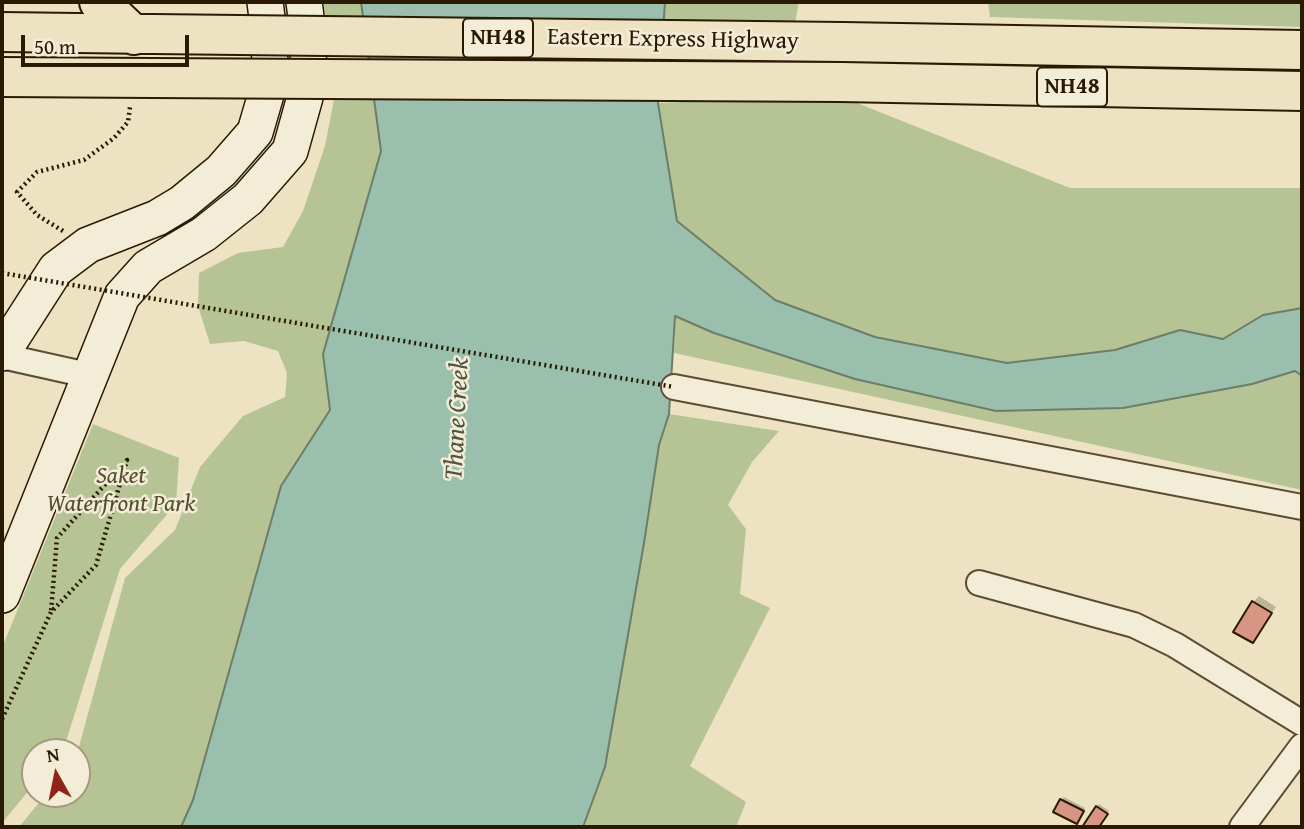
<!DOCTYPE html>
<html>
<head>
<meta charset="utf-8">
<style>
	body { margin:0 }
	#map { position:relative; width:1304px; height:829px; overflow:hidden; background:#ede2c2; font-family:"Gentium Book Plus",serif }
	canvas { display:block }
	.frame { position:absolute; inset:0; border:4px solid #2a1a04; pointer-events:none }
	.north { position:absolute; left:21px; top:738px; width:70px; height:70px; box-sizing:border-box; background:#f3ecd7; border:2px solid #a39883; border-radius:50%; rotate:351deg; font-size:19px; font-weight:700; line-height:28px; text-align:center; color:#2a1a04 }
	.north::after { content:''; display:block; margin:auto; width:24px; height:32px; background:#8f2418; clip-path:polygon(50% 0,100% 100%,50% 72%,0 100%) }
	.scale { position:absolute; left:21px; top:35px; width:168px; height:32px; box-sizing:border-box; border:4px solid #2a1a04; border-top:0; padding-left:9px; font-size:21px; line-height:24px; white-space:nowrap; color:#2a1a04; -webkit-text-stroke:5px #f3ecd7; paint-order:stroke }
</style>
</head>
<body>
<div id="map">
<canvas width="1304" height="829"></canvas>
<div class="frame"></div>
<div class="north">N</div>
<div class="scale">50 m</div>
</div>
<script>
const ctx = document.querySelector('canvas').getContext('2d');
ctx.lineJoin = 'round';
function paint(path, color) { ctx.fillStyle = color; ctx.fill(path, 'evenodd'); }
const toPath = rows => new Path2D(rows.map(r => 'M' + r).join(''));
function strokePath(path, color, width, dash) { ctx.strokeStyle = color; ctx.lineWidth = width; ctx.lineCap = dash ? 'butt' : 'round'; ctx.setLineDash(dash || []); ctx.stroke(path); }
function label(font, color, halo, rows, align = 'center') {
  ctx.font = font + ' "Gentium Book Plus",serif'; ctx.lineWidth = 5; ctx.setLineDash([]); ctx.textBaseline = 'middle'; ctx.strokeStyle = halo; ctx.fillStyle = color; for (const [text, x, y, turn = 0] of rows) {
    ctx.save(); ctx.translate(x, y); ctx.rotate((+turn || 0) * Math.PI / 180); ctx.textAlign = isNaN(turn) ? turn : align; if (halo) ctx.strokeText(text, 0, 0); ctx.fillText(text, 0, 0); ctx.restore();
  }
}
const green = toPath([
	[323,2,361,2,363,17,326,17],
	[665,2,799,2,795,23,665,21],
	[988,2,1302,2,1302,27,990,17],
	[336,89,373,89,381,151,323,354,330,410,281,486,193,800,181,827,19,827,46,794,77,794,77,754,125,578,175,530,200,467,243,416,285,397,287,373,278,351,244,341,210,344,198,306,199,273,238,253,283,247,303,211,325,146],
	[837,95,1070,188,1302,188,1302,308,1263,315,1223,339,1180,330,1115,350,1007,363,875,337,775,300,677,221,658,103],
	[675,316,714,333,855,379,996,411,1252,384,1295,371,1302,376,1302,490,674,353],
	[669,414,779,431,752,462,728,505,746,529,740,594,770,608,690,766,746,802,736,827,583,827,605,767,644,543,659,445],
	[93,424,179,458,176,504,120,569,64,748,61,752,35,752,35,783,2,823,2,648]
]);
const water = toPath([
	[361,2,665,2,658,103,677,221,775,300,875,337,1007,363,1115,350,1180,330,1223,339,1263,315,1302,308,1302,376,1295,371,1252,384,1123,408,996,411,855,379,714,333,675,316,669,414,659,445,644,543,605,767,583,827,181,827,193,800,281,486,330,410,323,354,381,151,361,2]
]);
const shadow = toPath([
	[1259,596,1276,607,1253,641,1253,602],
	[1064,797,1085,808,1079,819,1061,800],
	[1099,804,1109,811,1098,827,1084,826]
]);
const building = toPath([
	[1252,601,1272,613,1253,643,1233,632,1252,601],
	[1060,799,1084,811,1077,824,1053,812,1060,799],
	[1096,806,1108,814,1099,827,1082,827,1096,806]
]);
const path = toPath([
	[63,231,37,215,17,192,37,172,84,160,114,138,128,122,130,107],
	[2,719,51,612,96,565,127,460,57,538,51,612]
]);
const street = toPath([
	[2,356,92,376],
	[674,387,1302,507],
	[979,583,1134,625,1175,645,1302,723],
	[1242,827,1302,746]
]);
const secondary = toPath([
	[2,353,56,269,88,245,157,218,182,203,221,171,255,132,269,84,270,41,265,2],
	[2,595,122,296,148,267,204,234,248,199,290,151,307,90,309,39,304,2]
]);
const highway = toPath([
	[99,2,134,35],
	[2,32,153,34],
	[843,42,1302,50],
	[2,77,153,78],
	[841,82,1302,91]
]);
const pathBridge = toPath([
	[2,273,674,387]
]);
const highwayBridge = toPath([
	[153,34,843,42],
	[153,78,841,82]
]);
const shields = [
	[498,38,70],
	[1072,87,70]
];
const shieldNames = [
	["NH48",498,38],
	["NH48",1072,87]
];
const streetNames = [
	["Eastern Express Highway",673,40,1]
];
const parkNames = [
	["Saket",121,477],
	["Waterfront Park",121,505]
];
const waterNames = [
	["Thane Creek",458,419,-87]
];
paint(green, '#b6c495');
paint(water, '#9abfad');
strokePath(water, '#6d7d69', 2);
paint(shadow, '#0003');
paint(building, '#d99583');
strokePath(building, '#2a1a04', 2);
strokePath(street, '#5b4c34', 28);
strokePath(secondary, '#2a1a04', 38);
strokePath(highway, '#2a1a04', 42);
strokePath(path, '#2a1a04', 4.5, [2, 3.5]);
strokePath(street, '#f3ecd7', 24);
strokePath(secondary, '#f3ecd7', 35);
strokePath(highway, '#ede2c2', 38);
strokePath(highwayBridge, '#2a1a04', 42, []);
strokePath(pathBridge, '#2a1a04', 4.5, [2, 3.5]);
strokePath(highwayBridge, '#ede2c2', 38);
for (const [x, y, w] of shields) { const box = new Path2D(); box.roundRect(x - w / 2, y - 19.5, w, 39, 5); ctx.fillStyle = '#f3ecd7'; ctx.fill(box); strokePath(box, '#2a1a04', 2); }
label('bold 23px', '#2a1a04', null, shieldNames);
label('24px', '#2a1a04', '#f3ecd7', streetNames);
label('italic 24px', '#544d30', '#f3ecd7', parkNames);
label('italic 26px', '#51543f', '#f3ecd7', waterNames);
</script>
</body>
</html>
